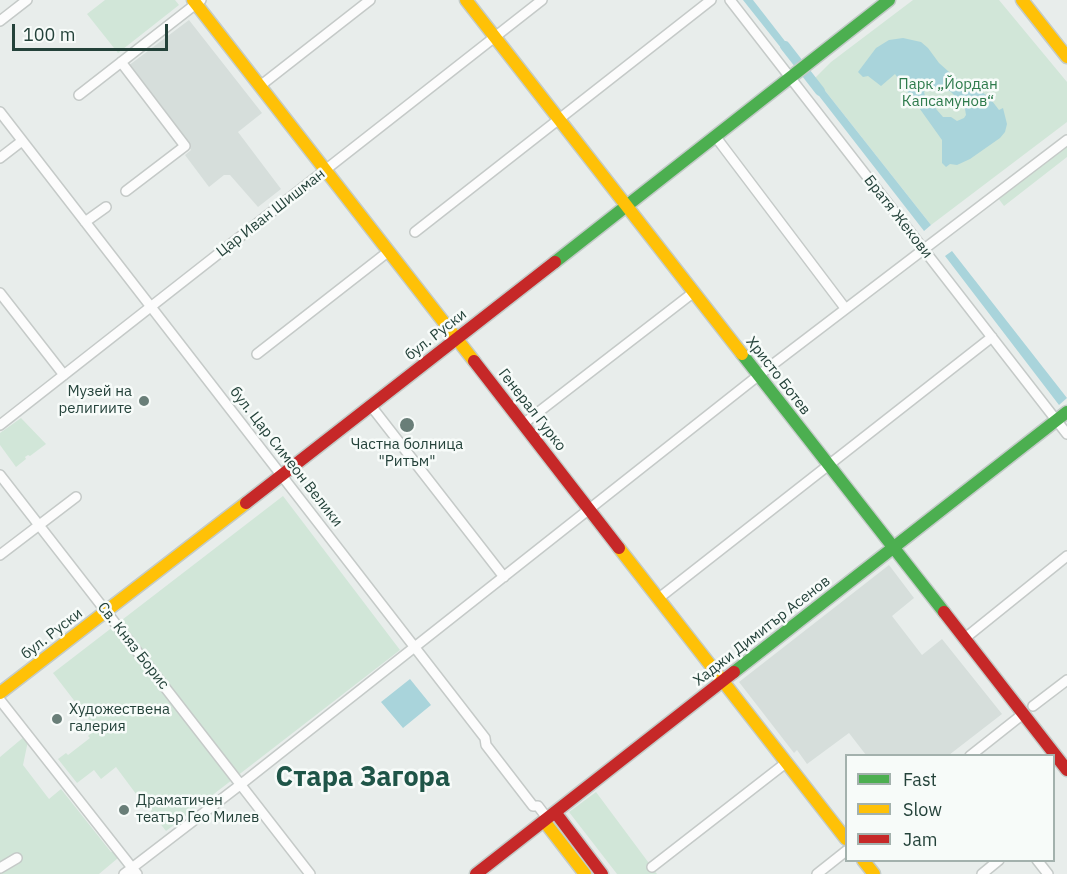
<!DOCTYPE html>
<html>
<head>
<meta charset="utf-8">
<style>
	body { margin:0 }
	#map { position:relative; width:1067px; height:874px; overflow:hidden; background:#e8edeb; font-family:"IBM Plex Sans",sans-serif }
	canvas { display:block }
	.legend { position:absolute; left:845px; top:754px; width:210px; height:108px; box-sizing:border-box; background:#f7fbf9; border:2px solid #a3b1ad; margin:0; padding:8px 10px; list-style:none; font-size:18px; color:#24423a }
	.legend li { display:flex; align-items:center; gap:12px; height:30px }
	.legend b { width:30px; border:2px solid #a3b1ad }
	.scale { position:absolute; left:12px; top:24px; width:156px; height:27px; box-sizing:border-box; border:3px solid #24423a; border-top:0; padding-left:8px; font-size:18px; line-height:21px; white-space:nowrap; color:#24423a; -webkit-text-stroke:4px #f7fbf9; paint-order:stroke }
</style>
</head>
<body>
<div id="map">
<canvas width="1067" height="874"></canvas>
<ul class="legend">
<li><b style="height:8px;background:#4caf50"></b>Fast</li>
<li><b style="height:8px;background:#ffc107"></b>Slow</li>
<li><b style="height:8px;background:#c62828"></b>Jam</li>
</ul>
<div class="scale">100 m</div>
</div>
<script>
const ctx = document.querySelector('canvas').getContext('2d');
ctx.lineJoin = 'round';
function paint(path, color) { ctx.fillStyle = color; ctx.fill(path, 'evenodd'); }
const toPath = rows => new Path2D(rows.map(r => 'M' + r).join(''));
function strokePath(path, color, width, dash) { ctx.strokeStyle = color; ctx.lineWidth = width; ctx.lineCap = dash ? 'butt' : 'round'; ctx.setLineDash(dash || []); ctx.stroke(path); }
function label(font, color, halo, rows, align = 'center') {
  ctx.font = font + ' "IBM Plex Sans",sans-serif'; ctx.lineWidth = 5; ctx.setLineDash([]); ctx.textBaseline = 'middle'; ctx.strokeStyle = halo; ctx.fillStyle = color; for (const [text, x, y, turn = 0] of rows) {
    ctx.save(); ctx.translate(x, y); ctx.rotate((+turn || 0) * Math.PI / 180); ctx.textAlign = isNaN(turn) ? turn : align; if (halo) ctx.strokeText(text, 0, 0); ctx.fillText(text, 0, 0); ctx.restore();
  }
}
const built = toPath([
	[189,20,262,113,238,132,281,189,258,207,230,175,224,175,209,187,185,155,191,150,128,66],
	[889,565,914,598,892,616,922,655,942,639,1002,714,949,755,866,755,849,733,807,764,797,750,794,753,739,682]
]);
const green = toPath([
	[105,0,175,0,179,5,118,53,87,14],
	[913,0,999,0,1067,82,1067,122,931,225,815,78,831,62],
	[1067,143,1067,157,1004,206,998,198],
	[21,418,46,444,30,456,28,455,25,457,26,459,16,467,0,445,0,433],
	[283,496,400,650,166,831,151,812,152,808,147,802,142,802,116,767,101,779,94,770,77,783,58,759,66,753,68,755,90,738,88,736,96,729,53,673],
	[25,736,28,741,23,765,49,799,61,789,111,852,114,852,118,858,99,874,0,874,0,757],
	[596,792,657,874,617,874,569,812]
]);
const water = toPath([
	[743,0,753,0,795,54,789,58],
	[903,38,921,42,928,48,939,63,967,88,972,92,983,93,989,97,999,110,1003,108,1007,124,1005,132,1000,138,970,159,957,165,950,164,946,167,942,163,942,140,895,74,881,86,868,76,863,77,858,72,876,48,889,40],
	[932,85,939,89,950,91,956,97,965,109,966,115,964,118,957,121,951,117,943,117,925,96,924,92,927,87],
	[815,78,931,225,924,231,809,83],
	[952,251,1067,398,1059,405,945,256],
	[410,679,431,705,403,728,381,702]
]);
const canal = toPath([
	[785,46,820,91]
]);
const street = toPath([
	[730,0,1067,434],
	[0,21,27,0],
	[121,62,185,146,126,191],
	[260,86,370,0],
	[79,95,201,0],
	[0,112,485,738,486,745,533,806,538,806,547,818],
	[715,136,845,308],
	[0,158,22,141],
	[85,222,106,207],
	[415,232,711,0],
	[0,293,64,375],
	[257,354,389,251],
	[371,406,504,577],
	[523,424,694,292],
	[0,425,542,0],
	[0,475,310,874],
	[0,555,76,497],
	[659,598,992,337],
	[964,639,1067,556],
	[0,700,137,874],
	[1033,706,1067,680],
	[970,756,1023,714],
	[1037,860,1048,874],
	[652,867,787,762],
	[0,868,17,858],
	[124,874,240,785,759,375,1067,140],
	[817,874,846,851],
	[982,874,999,860]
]);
const fast = toPath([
	[555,262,889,0],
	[742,354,944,612],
	[734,672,1067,412]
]);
const slow = toPath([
	[193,0,474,361],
	[466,0,742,354],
	[1022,0,1067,57],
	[619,548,846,839],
	[0,693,246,503],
	[544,821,585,874],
	[863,860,874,874]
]);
const jam = toPath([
	[474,361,619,548],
	[246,503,555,262],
	[944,612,1067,770],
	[555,812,602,874],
	[476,874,734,672]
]);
const markers = [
	[144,401,6,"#697e78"],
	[407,425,8,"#697e78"],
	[57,719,6,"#697e78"],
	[124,810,6,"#697e78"]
];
const parkNames = [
	["Парк „Йордан",948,85],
	["Капсамунов“",948,102]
];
const streetNames = [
	["Цар Иван Шишман",271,213,-38],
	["Братя Жекови",898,217,52],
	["бул. Руски",436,335,-38],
	["Христо Ботев",778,376,52],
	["Генерал Гурко",532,410,52],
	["бул. Цар Симеон Велики",286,457,52],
	["Хаджи Димитър Асенов",762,631,-38],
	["бул. Руски",52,634,-38],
	["Св. Княз Борис",133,646,52]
];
const poiNames = [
	["Музей на",132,392,"right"],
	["религиите",132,409,"right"],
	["Частна болница",407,445,"center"],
	["\"Ритъм\"",407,462,"center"],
	["Художествена",69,710],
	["галерия",69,727],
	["Драматичен",136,801],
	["театър Гео Милев",136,818]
];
const townNames = [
	["Стара Загора",363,778]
];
paint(built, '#d6dedb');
paint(green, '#d1e6d8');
paint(water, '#a9d4db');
strokePath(canal, '#a9d4db', 10);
strokePath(street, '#c5cac8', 12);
strokePath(fast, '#c3cbc8', 15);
strokePath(slow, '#c3cbc8', 15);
strokePath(jam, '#c3cbc8', 15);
strokePath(street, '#fcfcfc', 9);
strokePath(fast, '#4caf50', 12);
strokePath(slow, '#ffc107', 12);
strokePath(jam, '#c62828', 12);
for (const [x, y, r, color] of markers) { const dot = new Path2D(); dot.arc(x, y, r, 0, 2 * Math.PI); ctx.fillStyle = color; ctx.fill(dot); strokePath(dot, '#f7fbf9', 2); }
label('15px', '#2d7a4b', '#f7fbf9', parkNames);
label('15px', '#24423a', '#f7fbf9', streetNames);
label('15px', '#24423a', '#f7fbf9', poiNames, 'left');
label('bold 27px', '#1f5548', '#f7fbf9', townNames);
</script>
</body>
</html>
